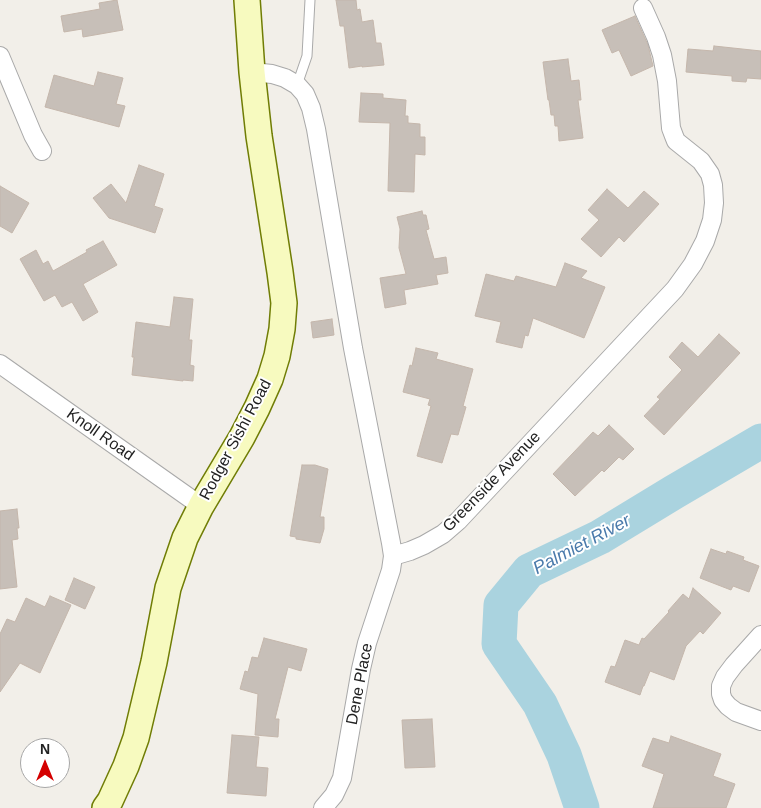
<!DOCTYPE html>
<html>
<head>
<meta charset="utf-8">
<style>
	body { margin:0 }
	#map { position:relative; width:761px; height:808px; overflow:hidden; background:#f2efe9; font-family:Arial,sans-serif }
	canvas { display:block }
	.north { position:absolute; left:20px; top:738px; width:50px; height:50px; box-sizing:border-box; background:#fff; border:1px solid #a7a7a7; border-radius:50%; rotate:0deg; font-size:14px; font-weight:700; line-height:20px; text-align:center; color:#222 }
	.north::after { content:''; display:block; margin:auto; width:18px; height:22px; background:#d40000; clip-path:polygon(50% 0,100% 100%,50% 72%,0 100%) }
</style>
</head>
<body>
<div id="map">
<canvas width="761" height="808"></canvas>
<div class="north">N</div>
</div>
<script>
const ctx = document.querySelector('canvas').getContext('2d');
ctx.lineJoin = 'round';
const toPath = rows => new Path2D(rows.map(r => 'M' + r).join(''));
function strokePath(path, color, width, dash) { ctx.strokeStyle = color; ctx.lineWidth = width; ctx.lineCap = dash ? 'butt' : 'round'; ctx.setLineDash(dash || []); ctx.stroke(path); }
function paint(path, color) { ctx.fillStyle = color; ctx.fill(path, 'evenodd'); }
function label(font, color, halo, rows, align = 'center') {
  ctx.font = font + ' Arial,sans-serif'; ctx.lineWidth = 4; ctx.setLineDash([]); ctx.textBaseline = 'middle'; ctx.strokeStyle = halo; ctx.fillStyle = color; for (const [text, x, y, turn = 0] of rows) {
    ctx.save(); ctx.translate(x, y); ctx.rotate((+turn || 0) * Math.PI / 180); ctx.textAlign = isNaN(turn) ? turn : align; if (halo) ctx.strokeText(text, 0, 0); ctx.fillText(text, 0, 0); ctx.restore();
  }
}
const river = toPath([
	[582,808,564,755,540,704,499,644,501,605,529,571,600,537,674,492,761,441]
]);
const building = toPath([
	[117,0,123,30,83,37,82,29,64,32,61,16,100,9,99,3,117,0],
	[336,0,356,0,357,10,360,9,362,22,373,20,376,43,381,43,384,65,362,67,362,66,349,68,344,26,340,26,336,0],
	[635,16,648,45,653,66,631,76,619,50,612,53,602,30,635,16],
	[714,46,761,51,761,79,747,78,746,82,732,81,732,76,686,72,688,49,713,51,714,46],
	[568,59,571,81,579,80,581,100,578,100,583,138,559,141,558,126,555,126,554,115,551,115,549,100,548,100,543,62,568,59],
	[98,72,123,78,116,104,125,106,119,127,45,107,54,75,94,86,98,72],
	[361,93,383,94,383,98,406,100,405,116,408,116,408,123,420,124,420,137,425,137,425,155,415,154,414,192,388,191,390,123,359,122,361,93],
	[139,165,164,174,154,206,163,209,155,233,109,218,93,198,111,184,126,203,139,165],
	[0,186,29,203,12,233,0,226,0,186],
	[607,189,628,208,644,191,659,204,624,242,619,237,601,257,581,239,599,220,588,210,607,189],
	[422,211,423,215,426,215,429,229,426,230,434,259,446,257,448,273,436,275,438,284,404,290,406,304,385,308,380,278,406,274,399,248,400,229,397,217,422,211],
	[103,241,117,265,83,284,98,312,83,321,72,302,62,307,55,295,44,301,20,259,36,250,43,264,48,261,53,271,87,252,86,250,103,241],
	[565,263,587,271,581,278,605,287,584,338,533,318,528,336,525,335,522,348,496,342,501,322,475,316,486,274,514,281,516,276,556,287,565,263],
	[174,297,193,299,189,340,192,340,190,365,194,366,193,381,183,380,183,381,132,375,134,357,132,357,136,322,170,327,174,297],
	[332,319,334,335,313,338,311,322,332,319],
	[719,334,740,353,664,435,644,416,660,399,657,397,682,370,669,357,682,342,698,357,719,334],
	[416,348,438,353,436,359,473,369,463,406,466,407,458,435,451,434,442,463,417,456,431,406,428,405,430,399,403,392,410,365,412,366,416,348],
	[609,425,634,449,623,460,619,457,604,472,602,470,575,496,553,474,593,432,598,436,609,425],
	[302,465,315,465,328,469,320,517,324,517,324,529,320,543,296,539,296,537,290,536,302,465],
	[17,509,19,528,17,528,18,539,12,540,17,587,0,589,0,511,17,509],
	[711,549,726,554,727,551,744,557,743,560,759,566,749,592,733,586,731,590,700,578,711,549],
	[74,578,95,587,85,609,65,600,74,578],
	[693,588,721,613,703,634,700,631,686,646,674,680,650,671,644,686,643,686,640,695,605,682,611,666,615,667,625,640,639,645,642,638,644,639,669,612,668,611,683,594,689,599,693,588],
	[50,596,71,605,40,673,20,663,0,692,0,634,7,619,15,622,26,598,45,607,50,596],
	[264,638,307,649,301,671,288,667,275,719,279,719,278,737,255,735,258,694,240,689,245,671,248,672,252,657,258,658,264,638],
	[432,719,435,767,405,768,402,720,432,719],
	[232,735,259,737,256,767,268,768,266,796,227,793,232,735],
	[671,736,721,754,713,776,735,784,726,808,653,808,664,774,642,766,653,738,669,743,671,736]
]);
const service = toPath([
	[297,85,307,56,310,0]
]);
const minor = toPath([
	[0,56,33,135,42,151],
	[252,72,272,74,285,78,297,85,305,94,311,108,316,129,353,348,391,543,393,556,391,570,367,643,361,669,342,778,334,795,323,808],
	[0,364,201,506],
	[393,556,410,551,424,545,443,534,458,521,675,289,693,264,705,241,712,220,714,203,713,185,710,174,701,161,676,141,674,136,671,128,667,81,662,55,656,37,643,8],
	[761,635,734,665,725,677,721,686,721,694,723,700,728,706,736,712,761,721]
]);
const secondary = toPath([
	[105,808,110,801,126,766,136,738,154,662,168,588,185,538,201,506,242,437,257,408,270,379,277,356,282,329,284,303,280,272,259,136,252,72,247,0]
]);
const streetNames = [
	["Knoll Road",100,435,35],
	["Rodger Sishi Road",236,440,-62],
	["Greenside Avenue",492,482,-46],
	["Dene Place",360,684,-79]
];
const waterNames = [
	["Palmiet River",582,545,-28]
];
strokePath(river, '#aad3df', 35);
paint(building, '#c7bfb8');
strokePath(building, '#c4b6ab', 1);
strokePath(service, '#a9a9a9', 11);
strokePath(minor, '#a9a9a9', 20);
strokePath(secondary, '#707d05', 28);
strokePath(service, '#fff', 9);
strokePath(minor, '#fff', 18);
strokePath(secondary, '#f7fabf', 25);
label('16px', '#222', '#fff', streetNames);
label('italic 18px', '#4a7aab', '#fff', waterNames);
</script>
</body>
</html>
